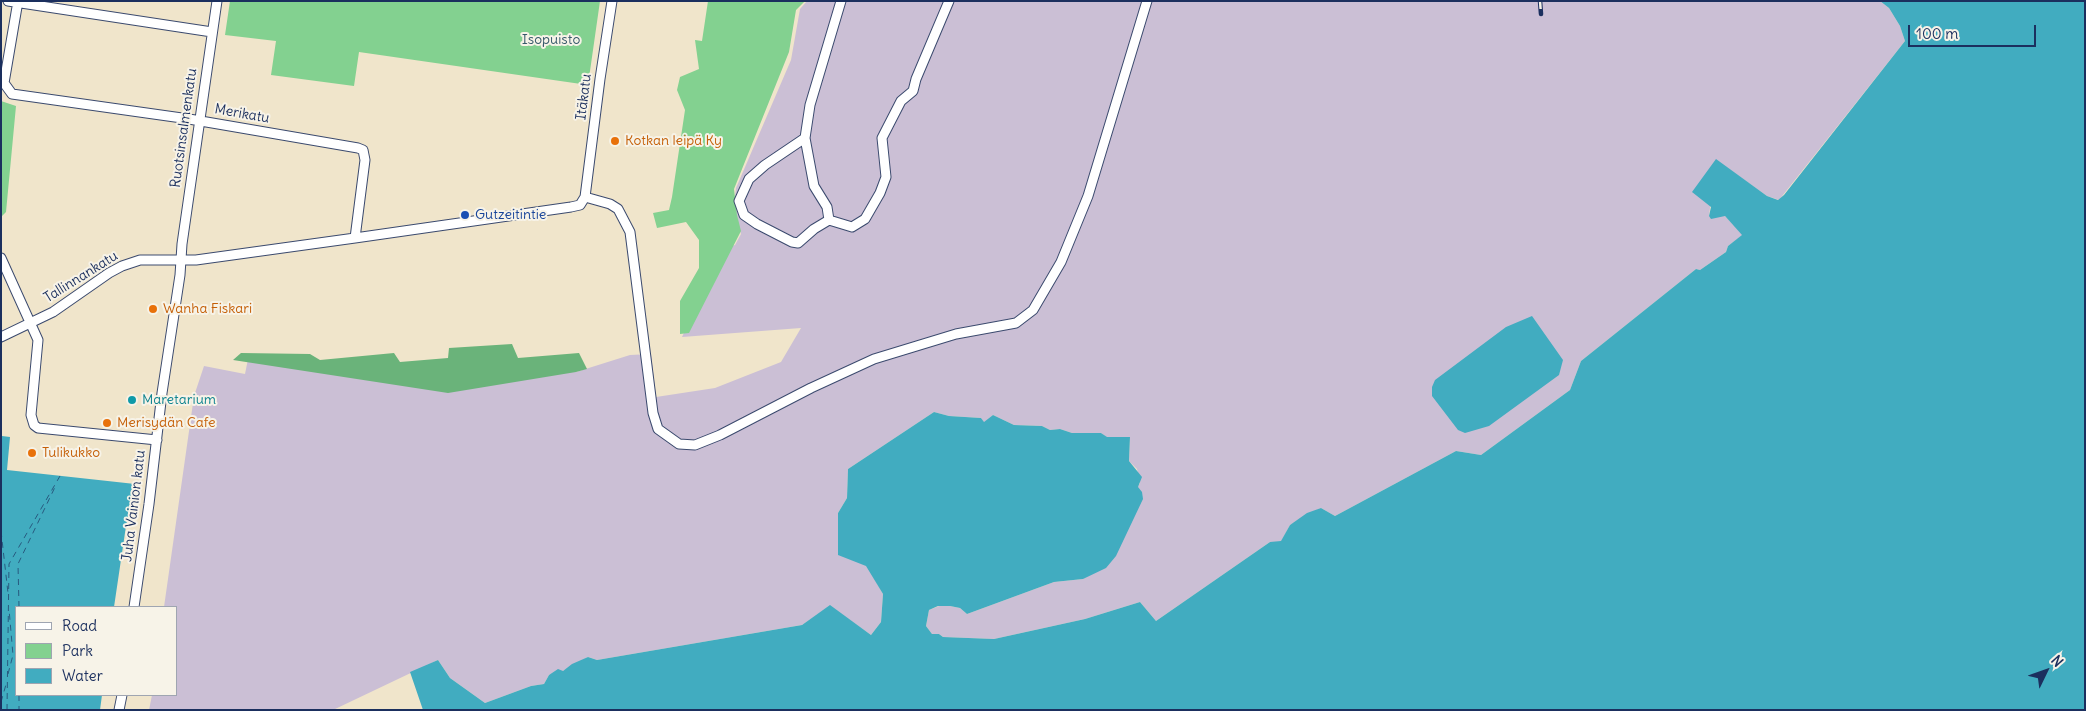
<!DOCTYPE html>
<html>
<head>
<meta charset="utf-8">
<style>
	body { margin:0 }
	#map { position:relative; width:2086px; height:711px; overflow:hidden; background:#f0e5cb; font-family:Delius,sans-serif }
	canvas { display:block }
	.frame { position:absolute; inset:0; border:2px solid #1b2f5e; pointer-events:none }
	.legend { position:absolute; left:15px; top:606px; width:162px; height:90px; box-sizing:border-box; background:#f7f3e8; border:1px solid #9fa5b1; margin:0; padding:6px 9px; list-style:none; font-size:15px; color:#1b2f5e }
	.legend li { display:flex; align-items:center; gap:10px; height:25px }
	.legend b { width:25px; border:1px solid #9fa5b1 }
	.north { position:absolute; left:2021px; top:646px; width:50px; height:50px; -webkit-text-stroke:4px #f7f3e8; paint-order:stroke; rotate:48deg; font-size:14px; font-weight:700; line-height:20px; text-align:center; color:#1b2f5e }
	.north::after { content:''; display:block; margin:auto; width:18px; height:22px; background:#1b2f5e; clip-path:polygon(50% 0,100% 100%,50% 72%,0 100%) }
	.scale { position:absolute; left:1908px; top:25px; width:128px; height:22px; box-sizing:border-box; border:2px solid #1b2f5e; border-top:0; padding-left:6px; font-size:15px; line-height:18px; white-space:nowrap; color:#1b2f5e; -webkit-text-stroke:4px #f7f3e8; paint-order:stroke }
</style>
</head>
<body>
<div id="map">
<canvas width="2086" height="711"></canvas>
<div class="frame"></div>
<ul class="legend">
<li><b style="height:6px;background:#fff"></b>Road</li>
<li><b style="height:14px;background:#83d190"></b>Park</li>
<li><b style="height:14px;background:#41acc0"></b>Water</li>
</ul>
<div class="north">N</div>
<div class="scale">100 m</div>
</div>
<script>
const ctx = document.querySelector('canvas').getContext('2d');
ctx.lineJoin = 'round';
function paint(path, color) { ctx.fillStyle = color; ctx.fill(path, 'evenodd'); }
const toPath = rows => new Path2D(rows.map(r => 'M' + r).join(''));
function strokePath(path, color, width, dash) { ctx.strokeStyle = color; ctx.lineWidth = width; ctx.lineCap = dash ? 'butt' : 'round'; ctx.setLineDash(dash || []); ctx.stroke(path); }
function label(font, color, halo, rows, align = 'center') {
  ctx.font = font + ' Delius,sans-serif'; ctx.lineWidth = 4; ctx.setLineDash([]); ctx.textBaseline = 'middle'; ctx.strokeStyle = halo; ctx.fillStyle = color; for (const [text, x, y, turn = 0] of rows) {
    ctx.save(); ctx.translate(x, y); ctx.rotate((+turn || 0) * Math.PI / 180); ctx.textAlign = isNaN(turn) ? turn : align; if (halo) ctx.strokeText(text, 0, 0); ctx.fillText(text, 0, 0); ctx.restore();
  }
}
const industrial = toPath([
	[807,1,1880,1,1889,8,1900,26,1905,41,1779,200,1767,196,1716,160,1709,216,1725,216,1743,235,1728,246,1726,252,1700,270,1696,269,1581,361,1570,390,1481,455,1456,451,1335,516,1321,508,1290,525,1281,542,1270,542,1156,621,1140,602,1085,619,994,639,943,637,939,634,932,634,926,626,929,610,939,606,950,606,960,608,967,614,1054,582,1083,579,1140,483,1137,469,1129,461,1130,437,1106,437,1101,433,1072,433,1060,429,1050,430,1042,426,1014,425,993,415,984,423,981,418,949,416,934,412,848,469,847,498,838,513,883,594,881,622,871,635,830,606,802,625,597,660,588,657,563,671,549,675,544,684,531,686,485,703,450,678,438,660,333,710,149,710,152,695,176,695,176,607,164,607,194,396,204,366,245,374,248,359,576,372,630,355,651,354,656,397,715,388,781,362,801,328,682,337,725,248,735,245,741,234,737,223,734,205,736,188,791,60,800,9]
]);
const green = toPath([
	[230,1,600,1,588,85,359,52,354,86,271,75,276,41,225,35],
	[708,1,805,1,796,10,789,52,734,189,737,215,741,231,689,333,680,334,680,301,699,268,699,240,686,222,657,228,653,213,669,210,672,197,685,110,677,90,680,77,699,69,695,40,702,41],
	[1,101,16,106,6,212,1,217]
]);
const forest = toPath([
	[512,344,518,358,579,353,587,369,576,372,448,393,233,360,241,353,310,354,320,360,394,353,400,362,448,358,449,348]
]);
const water = toPath([
	[1880,1,2085,1,2085,710,423,710,410,672,438,660,450,678,485,703,531,686,544,684,549,675,558,669,563,671,572,664,588,657,597,660,802,625,830,605,871,635,881,622,883,594,866,566,838,555,838,513,847,498,848,469,934,412,949,416,981,418,984,422,993,415,1014,425,1042,426,1050,430,1060,429,1072,433,1101,433,1107,437,1130,437,1129,461,1142,477,1138,487,1142,492,1143,499,1116,556,1106,568,1083,579,1054,582,967,614,960,608,950,606,938,606,929,610,926,626,932,634,939,634,943,637,994,639,1085,619,1140,602,1156,621,1270,542,1281,541,1290,525,1307,513,1321,508,1335,516,1456,451,1481,455,1570,390,1581,361,1696,269,1700,270,1726,252,1728,246,1742,235,1725,216,1711,219,1709,216,1711,207,1692,192,1716,159,1767,196,1778,200,1784,195,1905,41,1900,26,1889,8],
	[1532,316,1563,360,1559,375,1489,426,1465,433,1458,430,1432,396,1432,387,1435,380,1506,327],
	[2,436,10,437,7,470,135,484,126,526,114,607,16,607,16,695,102,695,100,710,1,710]
]);
const ferry = toPath([
	[1,531,8,593],
	[19,607,18,564,56,485],
	[8,674,13,655,9,609],
	[19,695,19,710],
	[1,702,7,681],
	[7,710,9,564,60,476]
]);
const minor = toPath([
	[8,1,212,32],
	[18,1,4,83,12,94,189,119,358,148,363,150,365,160,355,238],
	[805,138,765,165,749,179,739,201,744,215,757,224,792,242,798,243,814,229,829,220,827,207,814,186,805,138,810,105,841,1],
	[585,197,610,204,618,209,630,232,653,413,658,429,679,444,695,445,720,435,811,388,874,359,956,334,1016,323,1033,310,1061,262,1088,196,1147,1],
	[585,197,600,79,612,1],
	[829,220,852,227,865,219,880,193,886,177,882,138,901,101,913,91,916,79,949,1],
	[1,258,38,340,31,415,34,425,38,428,157,440],
	[1,337,53,312,109,273,122,266,140,260,196,260,355,238,571,207,580,205,585,197],
	[134,607,149,504,162,393,180,275,182,244,217,1],
	[119,710,122,695]
]);
const rail = toPath([
	[1540,1,1541,14]
]);
const markers = [
	[615,141,5,"#e8710a"],
	[465,215,5,"#1a4fb4"],
	[153,309,5,"#e8710a"],
	[132,400,5,"#0f9aa8"],
	[107,423,5,"#e8710a"],
	[32,453,5,"#e8710a"]
];
const parkNames = [
	["Isopuisto",551,40]
];
const streetNames = [
	["Itäkatu",584,97,-83],
	["Merikatu",242,114,10],
	["Ruotsinsalmenkatu",184,128,-82],
	["Tallinnankatu",81,277,-32],
	["Juha Vainion katu",134,506,-83]
];
const foodNames = [
	["Kotkan leipä Ky",625,141],
	["Wanha Fiskari",163,309],
	["Merisydän Cafe",117,423],
	["Tulikukko",42,453]
];
const transitNames = [
	["Gutzeitintie",475,215]
];
const cultureNames = [
	["Maretarium",142,400]
];
paint(industrial, '#cbbfd5');
paint(green, '#83d190');
paint(forest, '#6ab37a');
paint(water, '#41acc0');
strokePath(ferry, '#285b80', 1, [6, 5]);
strokePath(minor, '#3b4a6e', 11);
strokePath(minor, '#fff', 9);
strokePath(rail, '#1b2f5e', 4.5);
strokePath(rail, '#f7f3e8', 2.5, [8]);
for (const [x, y, r, color] of markers) { const dot = new Path2D(); dot.arc(x, y, r, 0, 2 * Math.PI); ctx.fillStyle = color; ctx.fill(dot); strokePath(dot, '#f7f3e8', 2); }
label('14px', '#35586a', '#f7f3e8', parkNames);
label('14px', '#1b2f5e', '#f7f3e8', streetNames);
label('14px', '#c56008', '#f7f3e8', foodNames, 'left');
label('14px', '#164399', '#f7f3e8', transitNames, 'left');
label('14px', '#0d838f', '#f7f3e8', cultureNames, 'left');
</script>
</body>
</html>
